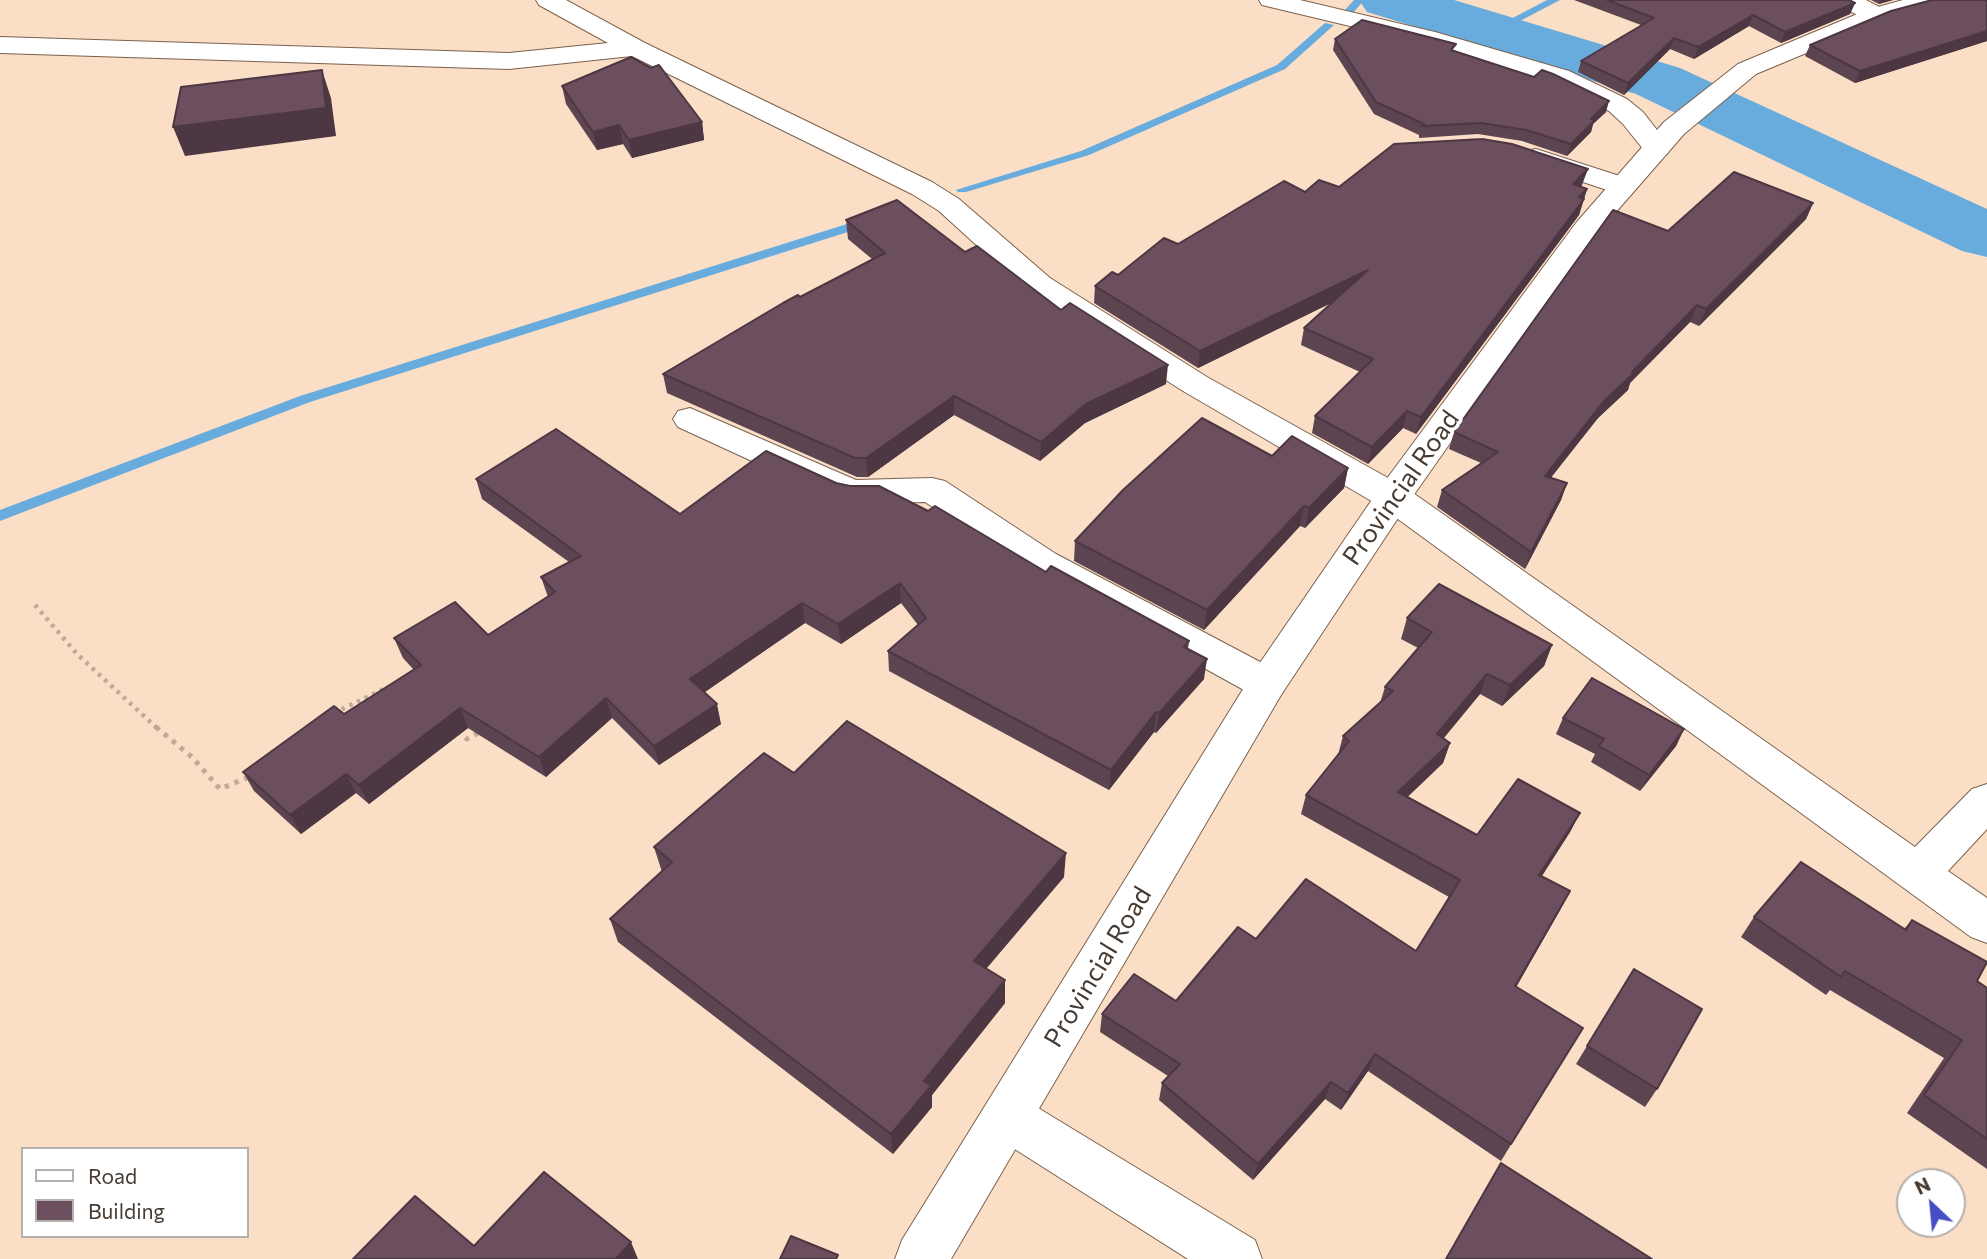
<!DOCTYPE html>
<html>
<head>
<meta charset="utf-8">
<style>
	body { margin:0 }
	#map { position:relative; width:1987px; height:1259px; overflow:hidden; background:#fbdec6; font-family:Commissioner,sans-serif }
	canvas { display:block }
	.legend { position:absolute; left:21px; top:1147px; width:228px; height:91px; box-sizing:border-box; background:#fff; border:2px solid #b5b0ad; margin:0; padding:9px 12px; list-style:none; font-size:21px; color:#463a31 }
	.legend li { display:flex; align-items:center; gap:14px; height:35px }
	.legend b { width:35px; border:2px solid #b5b0ad }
	.north { position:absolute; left:1896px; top:1168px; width:70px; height:70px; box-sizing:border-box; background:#fff; border:2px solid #b5b0ad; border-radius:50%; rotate:334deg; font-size:19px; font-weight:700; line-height:28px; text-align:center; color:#463a31 }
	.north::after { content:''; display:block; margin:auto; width:24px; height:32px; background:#474dc2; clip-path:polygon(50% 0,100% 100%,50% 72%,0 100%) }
</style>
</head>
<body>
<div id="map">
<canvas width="1987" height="1259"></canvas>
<ul class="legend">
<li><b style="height:9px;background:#fff"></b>Road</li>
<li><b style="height:19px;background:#6c4f5e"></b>Building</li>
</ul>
<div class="north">N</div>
</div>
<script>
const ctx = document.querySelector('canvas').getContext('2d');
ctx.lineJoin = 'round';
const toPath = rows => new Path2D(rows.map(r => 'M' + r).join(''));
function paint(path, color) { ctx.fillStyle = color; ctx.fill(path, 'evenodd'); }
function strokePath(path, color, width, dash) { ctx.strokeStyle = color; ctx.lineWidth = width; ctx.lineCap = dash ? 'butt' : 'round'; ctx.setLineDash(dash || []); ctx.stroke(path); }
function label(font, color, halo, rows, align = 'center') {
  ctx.font = font + ' Commissioner,sans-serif'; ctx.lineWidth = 7; ctx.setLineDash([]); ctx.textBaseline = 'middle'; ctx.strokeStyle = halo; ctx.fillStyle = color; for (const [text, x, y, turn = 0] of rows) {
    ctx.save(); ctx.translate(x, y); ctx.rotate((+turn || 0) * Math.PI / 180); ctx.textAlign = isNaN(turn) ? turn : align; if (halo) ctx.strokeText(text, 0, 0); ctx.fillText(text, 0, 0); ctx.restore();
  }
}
const stream = toPath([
	[1354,0,1364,0,1353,13,1345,13,1344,11,1354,0],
	[1547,0,1560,0,1499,32,1490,30,1547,0],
	[1325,23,1334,25,1285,69,1089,155,966,192,958,192,956,190,1081,151,1277,65,1325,23],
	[866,218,870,219,870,225,310,402,0,521,0,510,300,396,866,218]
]);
const river = toPath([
	[1359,0,1454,0,1680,68,1987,209,1987,257,1962,251,1636,94,1367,12,1359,0]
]);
const pathFar1 = toPath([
	[35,605,77,654,158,729],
	[334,713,386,688]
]);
const path = toPath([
	[156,727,192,757,220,789,249,777],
	[458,730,467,739,480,732]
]);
const minor = toPath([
	[536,0,566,0,645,43,932,182,959,199,1050,278,1207,377,1406,488,1915,847,1972,789,1987,784,1987,829,1948,871,1987,898,1987,943,1971,937,1380,506,1183,391,1028,292,939,211,912,194,632,56,509,69,0,53,0,37,509,53,608,43,539,5,536,0],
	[1259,0,1300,0,1435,32,1569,71,1627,99,1643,112,1671,148,1667,154,1657,156,1647,154,1623,124,1609,111,1551,83,1421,43,1262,5,1259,0],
	[1835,0,1866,0,1885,10,1888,15,1885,20,1876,22,1867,20,1838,5,1835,0],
	[1536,149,1632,180,1636,186,1632,192,1622,195,1526,163,1522,157,1526,151,1536,149],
	[690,408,856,480,932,478,945,481,1056,554,1281,673,1287,684,1281,695,1267,699,1253,695,1030,572,925,502,852,504,839,501,678,427,673,419,678,411,690,408],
	[1008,1093,1025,1100,1255,1240,1262,1259,1188,1259,991,1134,983,1117,991,1100,1008,1093]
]);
const major = toPath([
	[1903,0,1942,0,1939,5,1885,20,1756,74,1684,134,1596,235,1406,506,1281,695,951,1259,895,1259,902,1240,1253,673,1380,488,1576,223,1664,122,1738,64,1867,10,1903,0]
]);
const wall = toPath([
	[1574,0,1849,0,1855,3,1850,14,1781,43,1749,26,1694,59,1670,49,1624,95,1578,72,1581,61,1641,25],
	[1871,0,1893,0,1879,4],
	[1987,0,1987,41,1855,83,1805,56,1810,45],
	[1335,39,1455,51,1606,112,1593,124,1591,132,1567,156,1522,141,1478,134,1419,138,1419,135,1374,114,1333,50],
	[562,86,702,122,704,140,632,158,623,144,597,150,566,104],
	[1582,185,1581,187,1587,189,1579,215,1416,434,1403,428,1368,464,1312,433,1315,416,1360,372,1301,345,1304,328,1333,302,1198,368,1094,303,1095,286,1178,244,1305,192,1339,187],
	[1813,203,1806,219,1699,326,1690,322,1630,383,1628,390,1598,418,1550,478,1567,483,1561,500,1525,569,1437,507,1442,490,1481,463,1449,449,1454,432,1668,231],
	[846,220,965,252,1061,310,1166,384,1085,423,1040,461,954,415,868,477,857,477,667,393,663,374,800,297,872,259,848,239],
	[1272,456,1348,468,1344,488,1305,528,1300,526,1204,630,1074,561,1075,541],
	[476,479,680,514,836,483,1046,572,1189,641,1188,649,1204,679,1156,733,1154,732,1109,790,889,671,888,651,918,625,901,603,841,644,805,623,704,692,721,724,659,765,612,718,546,777,468,728,369,804,356,793,301,834,254,791,243,772,344,714,414,670,403,658,394,638,488,635,548,597,541,577,569,562,482,499],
	[1407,618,1552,645,1544,666,1502,706,1480,694,1444,738,1450,743,1443,763,1407,797,1477,835,1580,813,1570,832,1542,876,1560,910,1516,987,1583,1028,1501,1161,1368,1071,1341,1110,1325,1099,1253,1180,1159,1100,1162,1083,1168,1076,1100,1032,1102,1014,1176,1001,1256,939,1416,951,1449,897,1301,814,1306,795,1338,755,1343,736,1380,703,1385,687,1418,648,1401,639],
	[1563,718,1684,729,1676,746,1640,791,1591,762,1595,754,1556,734],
	[794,773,1064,877,986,969,1005,1003,932,1095,932,1107,893,1154,618,942,610,919,662,872,654,847],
	[1754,917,1904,929,1912,920,1977,981,1987,988,1987,1169,1907,1113,1944,1058,1830,990,1826,995,1741,937],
	[1634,969,1657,1089,1645,1107,1576,1064]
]);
const shadedWall = toPath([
	[1881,0,1893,0,1879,4],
	[1855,3,1850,14,1781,43,1785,32],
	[1753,15,1749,26,1694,59,1698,47],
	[1987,31,1987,41,1855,83,1860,71],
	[1674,38,1670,49,1624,95,1628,83],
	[322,70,331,98,336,136,185,156,173,127],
	[1609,101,1606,112,1593,124,1591,132,1567,156,1571,144,1591,119],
	[702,122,704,140,632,158,629,140],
	[619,125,623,144,597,150,593,132],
	[1588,169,1582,185,1568,200,1573,184],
	[1587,189,1579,215,1416,434,1421,417,1579,197],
	[1813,203,1806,219,1699,326,1706,309],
	[1368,270,1364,287,1198,368,1200,351],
	[1697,305,1690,322,1630,383,1628,390,1598,418,1539,493,1545,476,1604,401],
	[1168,365,1166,384,1085,423,1040,461,1041,442,1086,404],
	[954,396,954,415,868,477,866,458],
	[1407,411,1403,428,1368,464,1372,447],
	[1348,468,1344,488,1305,528,1309,508],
	[1567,483,1561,500,1525,569,1531,552],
	[1304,506,1300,526,1204,630,1207,610],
	[900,583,901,603,841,644,838,624],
	[802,603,805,623,695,699,690,679],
	[1552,645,1544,666,1502,706,1510,685],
	[1207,659,1204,679,1156,733,1159,713],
	[1487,674,1480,694,1430,754,1437,734],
	[606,698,612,718,546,777,539,757],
	[717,704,721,724,659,765,654,746],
	[460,708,468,728,369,804,359,785],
	[1156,712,1154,732,1109,790,1111,770],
	[1684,729,1676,746,1640,791,1649,775],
	[1450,743,1443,763,1392,812,1398,792],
	[346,774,356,793,301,834,290,815],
	[1580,813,1570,832,1530,894,1539,875],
	[1066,853,1064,877,974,983,974,961],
	[1570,891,1560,910,1506,1005,1515,986],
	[1005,980,1005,1003,932,1095,932,1107,893,1154,891,1134,924,1081],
	[1375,1054,1368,1071,1341,1110,1348,1093],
	[1331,1082,1325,1099,1253,1180,1258,1164],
	[631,1242,638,1259,616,1259]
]);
const building = toPath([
	[1607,0,1849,0,1855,3,1785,32,1753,15,1698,47,1674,38,1628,83,1581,61,1654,18,1607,0],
	[1932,0,1987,0,1987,31,1860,71,1810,45,1891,11,1932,0],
	[1362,20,1456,44,1451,50,1534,77,1542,70,1553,74,1609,101,1591,119,1595,120,1571,144,1526,130,1481,123,1421,126,1424,124,1376,102,1335,39,1362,20],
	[631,57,651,68,659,65,702,122,629,140,619,125,593,132,562,86,631,57],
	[322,70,326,108,173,127,181,87,322,70],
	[1482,139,1512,144,1588,169,1573,184,1587,189,1579,197,1584,199,1421,417,1407,411,1372,447,1315,416,1373,359,1304,328,1368,270,1200,351,1095,286,1112,272,1118,275,1164,238,1178,244,1284,181,1305,192,1319,180,1339,187,1394,144,1482,139],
	[1734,172,1813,203,1706,309,1697,305,1632,372,1634,373,1604,401,1545,476,1567,483,1531,552,1442,490,1498,452,1454,432,1613,210,1668,231,1734,172],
	[897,200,965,252,977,246,1061,310,1070,303,1168,365,1086,404,1041,442,954,396,866,458,855,458,663,374,783,303,798,295,800,297,885,253,846,220,897,200],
	[1202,418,1272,456,1292,436,1348,468,1309,508,1304,506,1207,610,1075,541,1123,490,1202,418],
	[556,429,680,514,766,451,836,483,850,486,879,486,928,511,935,506,1046,572,1051,566,1189,641,1184,647,1207,659,1159,713,1156,712,1111,770,888,651,926,618,900,583,838,624,802,603,690,679,717,704,654,746,606,698,539,757,460,708,359,785,346,774,290,815,243,772,334,706,344,714,421,665,394,638,455,602,488,635,555,592,541,577,581,556,476,479,556,429],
	[1439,584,1552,645,1510,685,1487,674,1437,734,1450,743,1398,792,1477,835,1518,779,1580,813,1539,875,1570,891,1515,986,1583,1028,1511,1144,1375,1054,1348,1093,1331,1082,1258,1164,1162,1083,1180,1064,1102,1014,1134,974,1176,1001,1238,927,1256,939,1306,879,1416,951,1460,880,1306,795,1349,741,1343,736,1393,691,1385,687,1432,632,1407,618,1439,584],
	[1592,678,1684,729,1649,775,1599,746,1604,739,1563,718,1592,678],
	[847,721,1066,853,974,961,1005,980,924,1081,931,1086,891,1134,610,919,672,862,654,847,764,753,794,773,847,721],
	[1801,862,1906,930,1912,920,1987,962,1977,981,1987,988,1987,1139,1924,1095,1962,1040,1845,971,1841,977,1754,917,1801,862],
	[1634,969,1702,1009,1657,1089,1587,1046,1634,969],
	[1501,1163,1652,1259,1446,1259,1501,1163],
	[544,1172,631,1242,616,1259,353,1259,415,1196,474,1246,544,1172],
	[791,1236,838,1255,836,1259,780,1259,791,1236]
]);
const streetNames = [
	["Provincial Road",1401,488,-55],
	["Provincial Road",1098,967,-59]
];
paint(stream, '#68acde');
paint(river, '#68acde');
strokePath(minor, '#7b624d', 2);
strokePath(major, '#7b624d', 2);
strokePath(pathFar1, '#c0a996', 4.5, [3.5, 5]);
strokePath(path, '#c0a996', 5, [4.5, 6]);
paint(minor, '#fff');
paint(major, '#fff');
paint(wall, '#5d4451');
paint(shadedWall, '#4c3742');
paint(building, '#6c4f5e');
strokePath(building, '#4c3742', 2);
label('26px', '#463a31', '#fff', streetNames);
</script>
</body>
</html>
